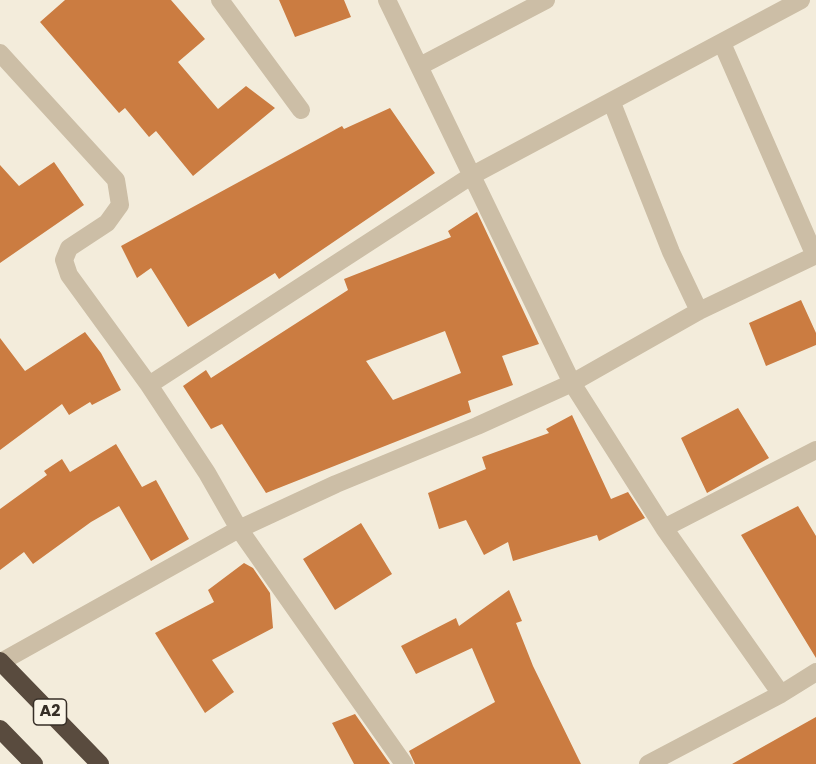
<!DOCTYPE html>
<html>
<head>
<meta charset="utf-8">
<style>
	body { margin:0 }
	canvas { display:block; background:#f3ecdb }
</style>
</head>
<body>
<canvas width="816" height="764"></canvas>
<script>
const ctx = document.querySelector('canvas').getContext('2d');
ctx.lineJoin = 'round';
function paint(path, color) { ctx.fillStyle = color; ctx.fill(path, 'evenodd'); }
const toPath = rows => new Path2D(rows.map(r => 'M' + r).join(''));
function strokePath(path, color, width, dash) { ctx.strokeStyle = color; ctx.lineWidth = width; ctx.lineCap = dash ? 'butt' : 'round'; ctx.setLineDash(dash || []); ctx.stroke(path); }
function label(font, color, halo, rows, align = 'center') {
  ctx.font = font + ' Poppins,sans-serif'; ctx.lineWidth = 5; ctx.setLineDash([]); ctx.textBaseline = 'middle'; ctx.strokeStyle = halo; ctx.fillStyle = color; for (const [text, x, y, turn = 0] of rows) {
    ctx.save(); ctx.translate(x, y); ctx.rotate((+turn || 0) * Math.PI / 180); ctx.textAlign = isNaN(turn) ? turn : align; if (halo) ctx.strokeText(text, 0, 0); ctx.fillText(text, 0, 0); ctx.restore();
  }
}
const building = toPath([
	[65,0,171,0,205,39,178,62,218,109,246,86,275,108,193,176,156,131,149,137,125,108,119,113,40,22],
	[279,0,344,0,351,17,295,37],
	[390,108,435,173,279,279,275,273,188,327,151,268,137,278,121,246,342,126,344,129],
	[54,162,84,205,0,263,0,165,19,186],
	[477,212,539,344,502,356,513,385,468,401,471,412,266,493,222,424,211,429,183,386,206,370,211,378,348,290,344,279,451,237,448,231],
	[445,331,461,373,393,400,366,361],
	[801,300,816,333,816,345,766,366,749,323],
	[85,332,101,353,121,390,92,405,90,402,69,415,62,404,0,450,0,338,25,371],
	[738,408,769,458,707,493,681,438],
	[572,415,611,499,628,492,645,518,599,541,597,535,513,561,508,542,484,555,466,520,439,529,428,493,486,469,482,457,549,433,546,429],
	[116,444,142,487,156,480,189,539,151,561,119,506,91,522,33,564,24,552,0,570,0,509,47,475,44,471,62,459,70,472],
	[798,506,816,536,816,658,741,535],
	[361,523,392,574,335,610,303,559],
	[244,563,253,568,270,593,273,628,212,660,234,692,205,713,155,633,214,602,208,590],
	[509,590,522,621,516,623,533,666,581,764,415,764,409,751,495,702,472,648,416,674,401,646,456,618,459,626],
	[355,714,390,764,354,764,332,723],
	[816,717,816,764,732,764]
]);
const street = toPath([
	[220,0,301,110],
	[387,0,572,383,664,528,781,694],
	[722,43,815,256],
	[0,53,116,180,120,205,107,223,69,248,64,260,69,275,149,385,207,473,239,529,404,764],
	[420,66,546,0],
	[612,103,671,252,699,311],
	[149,385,471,176,801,0],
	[664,528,816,450],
	[1,662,239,529,336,484,477,426,572,383,699,311,816,255],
	[648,764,781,694,816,672]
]);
const highway = toPath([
	[0,661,100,764],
	[0,729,34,764]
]);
const shields = [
	[50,712,33]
];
const shieldNames = [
	["A2",50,712]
];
paint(building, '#cb7c41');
strokePath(street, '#ccbea6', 18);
strokePath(highway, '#594b3e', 18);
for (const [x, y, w] of shields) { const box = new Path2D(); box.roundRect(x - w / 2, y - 13, w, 26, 4.5); ctx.fillStyle = '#faf5e7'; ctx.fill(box); strokePath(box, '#372f27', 1.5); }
label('bold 16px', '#372f27', null, shieldNames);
</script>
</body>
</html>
